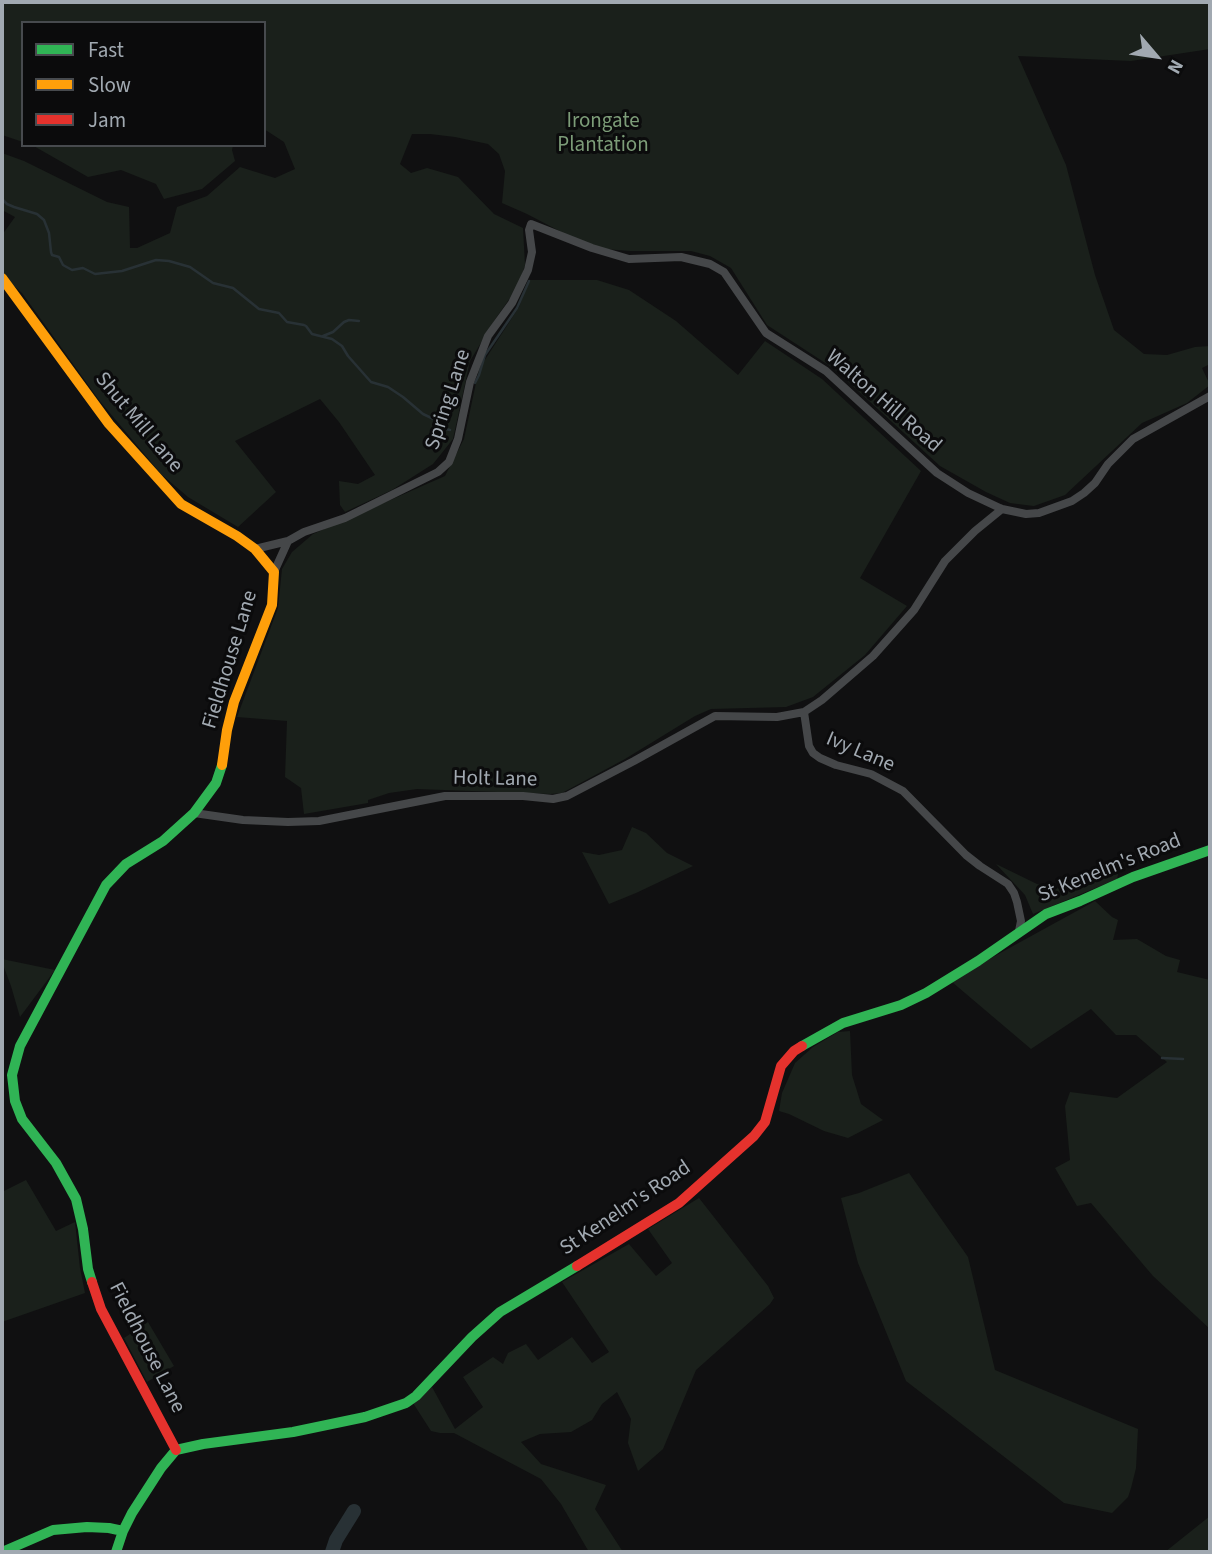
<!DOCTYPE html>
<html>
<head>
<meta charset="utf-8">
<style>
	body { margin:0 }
	#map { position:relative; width:1212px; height:1554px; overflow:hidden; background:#101011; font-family:"Source Sans 3",sans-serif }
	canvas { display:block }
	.frame { position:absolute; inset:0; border:4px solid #a1a9b1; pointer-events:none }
	.legend { position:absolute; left:21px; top:21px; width:245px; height:126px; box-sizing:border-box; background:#0b0b0c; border:2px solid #474a4e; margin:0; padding:9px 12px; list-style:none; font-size:21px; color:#a1a9b1 }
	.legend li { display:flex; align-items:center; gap:14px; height:35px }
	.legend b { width:35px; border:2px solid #474a4e }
	.north { position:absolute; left:1121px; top:21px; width:70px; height:70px; -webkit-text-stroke:5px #0b0b0c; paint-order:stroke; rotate:119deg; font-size:19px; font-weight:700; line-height:28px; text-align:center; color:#a1a9b1 }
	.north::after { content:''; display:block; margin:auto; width:24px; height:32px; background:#a1a9b1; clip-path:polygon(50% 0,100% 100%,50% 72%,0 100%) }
</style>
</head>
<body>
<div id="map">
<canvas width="1212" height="1554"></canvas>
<div class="frame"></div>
<ul class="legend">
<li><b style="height:9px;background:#30b455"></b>Fast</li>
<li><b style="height:9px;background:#ff9f0a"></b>Slow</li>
<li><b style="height:9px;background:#e5322d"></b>Jam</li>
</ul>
<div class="north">N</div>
</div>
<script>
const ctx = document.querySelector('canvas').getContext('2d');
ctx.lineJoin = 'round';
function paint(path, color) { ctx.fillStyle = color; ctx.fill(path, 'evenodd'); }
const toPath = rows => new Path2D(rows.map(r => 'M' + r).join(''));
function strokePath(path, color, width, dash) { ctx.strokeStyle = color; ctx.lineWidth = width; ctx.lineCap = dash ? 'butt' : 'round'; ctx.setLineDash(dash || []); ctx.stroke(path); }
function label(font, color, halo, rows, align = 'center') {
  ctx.font = font + ' "Source Sans 3",sans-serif'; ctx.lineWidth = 6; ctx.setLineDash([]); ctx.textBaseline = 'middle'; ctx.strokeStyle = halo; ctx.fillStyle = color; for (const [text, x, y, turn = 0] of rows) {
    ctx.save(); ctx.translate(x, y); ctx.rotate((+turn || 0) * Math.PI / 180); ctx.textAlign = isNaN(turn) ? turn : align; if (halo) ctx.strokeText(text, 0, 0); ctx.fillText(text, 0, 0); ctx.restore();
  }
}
const green = toPath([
	[2,2,1210,2,1210,49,1131,61,1018,56,1066,165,1095,275,1114,330,1144,354,1167,355,1195,347,1210,346,1210,364,1202,368,1210,385,1187,403,1142,423,1065,495,1034,506,1010,503,986,492,940,466,833,368,767,325,731,268,710,256,691,251,630,251,592,248,527,214,502,203,505,171,499,154,488,144,455,137,430,134,412,134,400,164,411,173,427,168,458,177,494,214,523,228,525,265,521,277,510,298,496,318,470,361,453,439,433,464,392,490,345,512,340,505,339,481,358,484,375,475,339,422,320,399,235,441,276,492,238,527,188,497,161,474,99,400,22,293,13,285,2,271,2,235,15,217,2,210,2,153,24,161,107,202,129,207,130,248,137,248,170,233,177,207,207,196,240,167,275,178,295,169,284,142,264,129,264,23,23,23,23,142,2,135],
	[32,145,233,145,232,150,235,161,202,189,164,199,156,184,121,170,88,177],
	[529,280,597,280,629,290,676,321,738,375,765,341,822,379,921,471,860,578,907,606,865,655,813,697,786,707,711,709,695,716,625,759,562,793,551,794,417,789,389,793,368,800,368,803,304,814,301,788,285,777,287,721,237,717,278,608,282,569,292,552,313,534,445,476,464,439,479,369,519,307],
	[632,827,646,833,667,853,693,866,636,893,609,904,582,852,599,855,622,850],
	[996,864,1037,884,1066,890,1119,870,1117,879,1033,914,1025,895],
	[1095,901,1112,917,1118,920,1113,940,1137,939,1166,956,1180,960,1177,972,1210,980,1210,1329,1153,1276,1091,1203,1077,1206,1055,1168,1070,1160,1065,1106,1070,1092,1117,1098,1167,1062,1136,1035,1116,1035,1091,1009,1031,1049,952,982,993,957],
	[2,959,55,970,20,1017,11,986,2,962],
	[850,1031,852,1075,861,1104,883,1120,848,1138,824,1131,789,1114,779,1111,782,1093,795,1063,813,1047,838,1032],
	[909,1173,968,1257,995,1370,1138,1429,1136,1468,1131,1488,1128,1497,1112,1513,1064,1503,906,1381,858,1263,841,1198,859,1193],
	[26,1180,56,1231,75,1222,80,1268,85,1293,2,1322,2,1192],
	[699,1198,768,1286,774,1298,770,1304,696,1370,663,1449,638,1471,628,1443,631,1419,617,1392,602,1404,592,1420,571,1432,540,1434,521,1442,541,1464,606,1485,595,1509,623,1552,589,1552,561,1504,541,1479,454,1433,440,1433,431,1431,413,1403,432,1387,455,1429,483,1407,463,1377,493,1357,503,1364,508,1353,526,1344,538,1360,572,1337,592,1363,609,1352,562,1282,629,1244,656,1276,672,1263,648,1229],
	[148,1322,174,1366,147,1382,124,1338],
	[1210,1516,1210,1552,1165,1552]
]);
const stream = toPath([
	[2,199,7,204,14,207,37,214,44,220,49,233,51,252,52,255,59,257,63,265,72,270,83,268,95,274,122,271,156,260,169,261,190,267,213,283,233,288,259,309,279,313,287,322,304,325,306,326,312,334,332,339,342,346,348,356,371,382,388,387,403,397,423,414,440,422,446,429,450,430],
	[323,336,333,332,344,322,349,320,359,321],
	[475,383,479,375,485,355,517,308,529,281],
	[1162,1058,1183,1059]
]);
const river = toPath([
	[332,1552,336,1540,354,1511]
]);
const street = toPath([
	[255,549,288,541],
	[274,572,288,541,304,532,345,518,438,472,449,462,458,439,470,382,488,336,512,303,528,270,532,252,529,230,531,224,592,248,629,259,681,257,710,264,724,272,766,333,826,371,937,473,968,493,1002,509,1026,514,1039,513,1072,501,1084,493,1095,483,1108,464,1133,439,1210,396],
	[804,712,809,746,813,753,820,758,836,765,871,774,903,791,966,855,980,866,1008,884,1014,893,1017,902,1021,921,1019,931],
	[194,813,243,820,288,822,319,821,445,796,523,796,553,799,567,796,634,761,715,716,777,717,804,712,822,700,873,656,914,610,945,561,975,531,1002,509]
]);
const fast = toPath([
	[802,1046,843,1023,901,1005,926,993,978,961,1046,914,1080,901,1133,877,1210,850],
	[92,1282,88,1269,83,1229,76,1199,56,1163,22,1119,15,1101,12,1075,20,1046,106,885,126,864,163,841,194,813,216,783,222,765],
	[2,1552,53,1530,87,1527,109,1528,123,1531],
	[116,1552,123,1531,132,1513,161,1468,176,1450,203,1444,293,1432,365,1417,406,1403,416,1396,472,1337,500,1312,577,1266]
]);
const slow = toPath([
	[2,278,109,424,181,504,237,536,255,549,274,572,272,605,234,702,227,730,222,765]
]);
const jam = toPath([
	[577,1266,679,1203,754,1136,765,1122,781,1066,794,1051,802,1046],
	[92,1282,101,1309,176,1450]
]);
const parkNames = [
	["Irongate",603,122],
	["Plantation",603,146]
];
const streetNames = [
	["Spring Lane",449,400,-72],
	["Walton Hill Road",883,402,41],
	["Shut Mill Lane",138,423,50],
	["Fieldhouse Lane",231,660,-73],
	["Ivy Lane",860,753,23],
	["Holt Lane",495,780,1],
	["St Kenelm's Road",1110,869,-22],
	["St Kenelm's Road",626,1209,-34],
	["Fieldhouse Lane",146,1348,63]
];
paint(green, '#1a201b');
strokePath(stream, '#283135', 2.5);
strokePath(river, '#283135', 14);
strokePath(street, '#454749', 8);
strokePath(fast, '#30b455', 10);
strokePath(slow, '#ff9f0a', 10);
strokePath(jam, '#e5322d', 10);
label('21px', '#7c9c78', '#0b0b0c', parkNames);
label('21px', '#a1a9b1', '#0b0b0c', streetNames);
</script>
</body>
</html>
